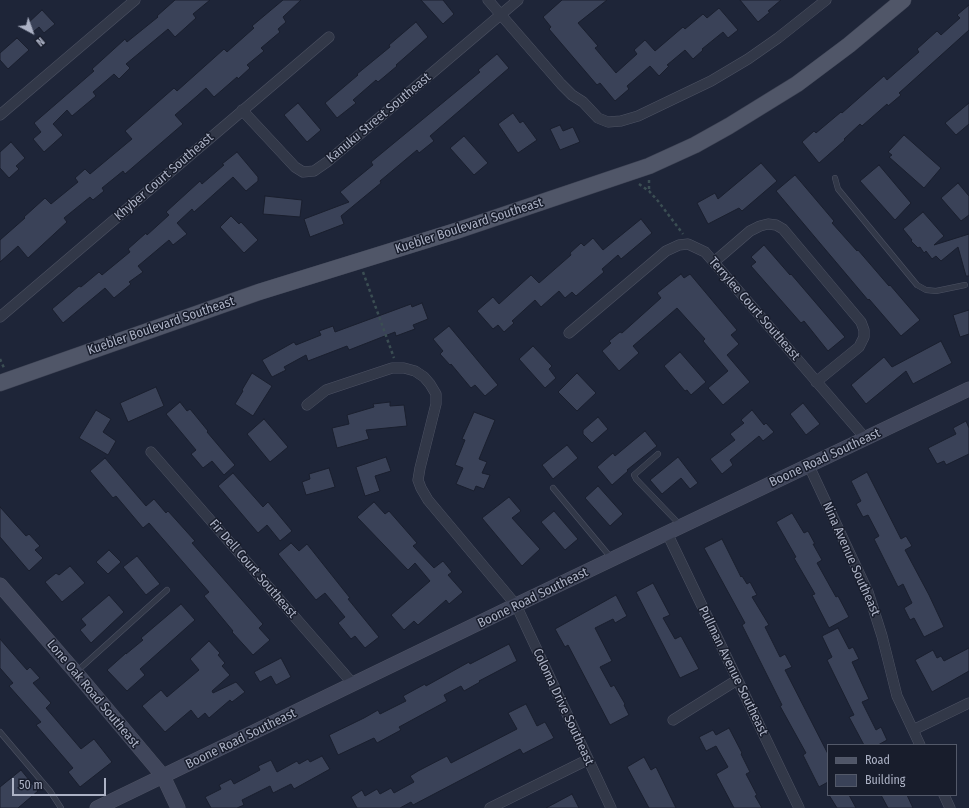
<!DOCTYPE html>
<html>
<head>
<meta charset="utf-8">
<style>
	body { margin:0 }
	#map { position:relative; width:969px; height:808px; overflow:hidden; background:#1e2538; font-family:"Fira Sans Condensed",sans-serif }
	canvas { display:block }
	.legend { position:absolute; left:827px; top:744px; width:130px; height:52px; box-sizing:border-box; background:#181d2c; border:1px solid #535969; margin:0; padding:5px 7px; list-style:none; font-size:12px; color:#acb2c5 }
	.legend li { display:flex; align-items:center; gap:8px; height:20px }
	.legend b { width:20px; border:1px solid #535969 }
	.north { position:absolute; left:12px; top:12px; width:40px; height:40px; -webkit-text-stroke:3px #181d2c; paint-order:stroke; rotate:139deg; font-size:11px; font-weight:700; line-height:16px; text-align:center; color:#acb2c5 }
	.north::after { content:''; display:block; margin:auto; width:14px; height:18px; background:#acb2c5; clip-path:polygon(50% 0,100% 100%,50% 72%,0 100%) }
	.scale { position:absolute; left:12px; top:778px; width:94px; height:18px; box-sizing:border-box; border:2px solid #acb2c5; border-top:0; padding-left:5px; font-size:12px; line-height:14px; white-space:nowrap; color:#acb2c5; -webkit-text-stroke:3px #181d2c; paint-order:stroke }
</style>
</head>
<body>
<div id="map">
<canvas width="969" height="808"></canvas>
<ul class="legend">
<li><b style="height:5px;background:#505668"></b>Road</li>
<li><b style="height:11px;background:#3a4258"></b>Building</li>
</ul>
<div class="north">N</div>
<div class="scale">50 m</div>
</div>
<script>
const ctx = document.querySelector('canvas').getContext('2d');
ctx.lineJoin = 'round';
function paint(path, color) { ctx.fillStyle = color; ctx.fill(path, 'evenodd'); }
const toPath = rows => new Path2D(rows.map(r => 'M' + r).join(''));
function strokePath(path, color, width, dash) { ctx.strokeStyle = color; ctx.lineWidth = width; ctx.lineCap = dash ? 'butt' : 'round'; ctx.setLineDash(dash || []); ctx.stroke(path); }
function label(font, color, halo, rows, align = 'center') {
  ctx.font = font + ' "Fira Sans Condensed",sans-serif'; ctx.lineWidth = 3; ctx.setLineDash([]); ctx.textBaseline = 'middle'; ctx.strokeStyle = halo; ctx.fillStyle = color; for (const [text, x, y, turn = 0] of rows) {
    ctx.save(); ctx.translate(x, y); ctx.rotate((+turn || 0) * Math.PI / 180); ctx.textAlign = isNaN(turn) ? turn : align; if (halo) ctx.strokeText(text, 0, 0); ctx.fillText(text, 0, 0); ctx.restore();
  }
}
const building = toPath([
	[175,0,210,0,193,14,196,18,175,37,168,29,126,64,130,68,119,79,114,74,93,92,96,96,72,116,67,110,53,124,63,135,44,152,33,139,41,132,34,123,94,71,92,69,125,39,127,42,158,17,157,16,175,0],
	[283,0,301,0,283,17,286,22,278,29,280,32,261,48,264,51,247,65,250,68,238,79,237,77,214,97,206,88,197,96,175,115,183,124,125,174,123,171,102,188,104,191,93,200,90,197,64,218,67,222,28,258,18,246,0,262,0,240,25,218,24,217,45,198,51,204,78,182,75,178,85,169,90,174,132,139,125,131,174,88,177,91,224,49,227,52,254,28,252,26,283,0],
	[421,0,443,0,454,14,443,24,421,0],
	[562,0,607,0,578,23,598,46,595,48,616,73,637,54,634,50,645,40,655,51,683,27,685,29,703,14,707,18,719,8,738,30,728,38,723,32,702,49,703,50,693,59,685,50,667,65,669,66,659,76,650,66,627,86,629,89,615,101,600,83,597,85,549,29,551,27,543,17,562,0],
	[740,0,781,0,768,11,770,12,758,22,740,0],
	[969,5,969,30,899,93,901,95,888,106,887,104,862,126,860,124,844,139,845,140,819,163,802,142,814,131,816,133,841,112,842,113,884,76,887,80,919,52,917,49,937,31,941,35,960,18,957,15,969,5],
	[42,10,55,24,44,33,39,27,33,32,26,25,42,10],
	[416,22,428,37,396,65,397,66,378,82,376,80,353,100,356,103,337,118,325,103,358,75,357,74,390,47,389,45,416,22],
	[17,38,29,50,8,69,0,60,0,53,17,38],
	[497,54,509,68,430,136,434,141,419,153,417,150,380,181,381,183,341,216,344,224,310,237,304,219,349,202,340,192,373,165,371,162,480,72,478,70,497,54],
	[298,103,321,130,307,142,284,115,298,103],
	[969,103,969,124,956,135,945,123,969,103],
	[513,113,520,123,523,121,537,140,518,153,498,124,513,113],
	[560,125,563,131,573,127,580,142,560,150,550,129,560,125],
	[904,135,941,168,924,188,889,157,892,155,888,152,904,135],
	[464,136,488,163,474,175,450,148,464,136],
	[11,142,25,158,16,166,19,169,9,178,0,168,0,152,11,142],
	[237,152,258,177,258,181,246,191,233,177,194,212,192,209,177,223,187,234,173,245,169,240,138,266,143,272,129,282,131,284,114,298,105,288,63,323,52,309,79,286,81,287,99,272,102,275,130,252,128,249,146,233,147,235,169,215,166,212,200,181,202,184,224,165,222,164,237,152],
	[761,163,777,181,742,211,739,208,708,224,697,203,715,193,718,199,761,163],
	[879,165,911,203,895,220,860,181,879,165],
	[795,175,834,221,832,223,857,251,858,250,889,286,890,285,920,320,901,336,869,299,868,300,776,191,795,175],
	[958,183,969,196,969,215,961,221,941,198,958,183],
	[265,196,302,200,300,217,263,214,265,196],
	[923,212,944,236,934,245,969,234,969,276,966,276,958,247,941,261,936,256,932,259,926,251,924,253,920,247,918,248,911,241,912,240,903,229,923,212],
	[231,216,239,224,241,222,258,240,244,253,220,227,231,216],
	[641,219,652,233,621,259,618,255,602,269,604,272,576,296,572,292,565,298,559,291,541,307,535,300,512,321,514,323,504,332,498,325,493,329,477,311,493,297,499,304,531,275,539,283,571,255,570,253,581,243,584,246,593,238,603,250,641,219],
	[764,245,790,275,791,274,845,337,828,351,804,321,801,323,751,266,756,262,751,257,764,245],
	[681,274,684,278,690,274,737,330,731,335,739,344,727,355,750,382,723,405,708,388,728,371,703,341,705,339,677,308,633,346,639,353,619,371,602,351,611,343,609,341,620,332,622,333,661,298,657,293,681,274],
	[422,303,428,319,413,325,415,329,396,336,395,332,349,350,347,346,308,361,306,355,284,367,286,370,272,377,262,360,294,342,296,345,321,335,319,331,333,326,335,332,411,304,412,307,422,303],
	[969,310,969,334,960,337,953,315,969,310],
	[449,326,498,385,485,396,475,385,471,388,451,364,450,365,440,354,443,351,433,339,449,326],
	[941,341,952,363,913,384,906,371,866,404,851,385,884,357,892,367,941,341],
	[533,346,552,366,549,369,556,378,545,388,519,359,533,346],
	[680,352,706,382,691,395,687,390,685,391,664,366,680,352],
	[252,373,272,386,253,416,235,404,243,391,242,390,252,373],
	[577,373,596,393,577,411,558,392,577,373],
	[156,387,164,406,128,422,120,403,156,387],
	[180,402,187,411,190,409,208,431,207,432,235,465,224,475,212,461,203,468,191,454,196,450,166,414,180,402],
	[390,402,390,406,404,405,407,426,366,430,369,439,337,448,332,428,349,424,347,415,374,407,373,404,390,402],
	[803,403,820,424,806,435,790,414,803,403],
	[96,410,111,419,103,432,116,441,108,455,79,438,96,410],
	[752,410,764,425,766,423,774,432,763,441,759,436,730,460,733,465,722,474,710,459,735,440,730,434,744,423,741,420,752,410],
	[474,412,495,420,479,459,487,462,482,473,490,475,484,489,476,486,474,491,456,484,463,468,455,465,465,440,462,439,474,412],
	[598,417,608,429,592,443,583,434,583,430,598,417],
	[264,419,288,447,270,462,247,434,264,419],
	[966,421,969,428,969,454,946,465,944,461,937,464,928,448,956,434,953,428,966,421],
	[645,431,657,446,627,470,628,471,612,485,597,467,613,453,615,456,645,431],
	[567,445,578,458,553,479,542,465,567,445],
	[386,457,391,471,375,476,380,491,365,496,356,467,386,457],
	[678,457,698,483,690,489,681,478,662,494,650,480,678,457],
	[105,458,146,506,154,499,166,513,168,511,195,541,192,543,263,624,259,628,270,640,253,655,232,632,233,631,204,596,209,592,149,523,143,528,116,496,113,498,90,471,105,458],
	[329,468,335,487,306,495,302,482,310,479,309,474,329,468],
	[867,472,901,539,906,536,912,546,905,550,929,595,944,627,924,637,914,618,910,620,904,608,912,603,903,584,898,587,874,539,879,536,868,515,863,517,856,504,861,501,851,481,867,472],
	[233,473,263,507,268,502,292,531,280,541,267,525,258,533,218,486,233,473],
	[598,486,623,514,610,526,585,498,598,486],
	[509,497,521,511,512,518,540,549,522,566,482,518,509,497],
	[374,502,385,514,389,511,417,543,413,546,434,568,443,561,452,572,448,575,463,592,449,604,446,600,418,625,414,621,404,630,391,615,430,581,415,563,408,570,357,517,374,502],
	[0,507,26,536,29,534,40,546,35,550,43,558,29,571,0,537,0,507],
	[554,511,578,539,565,550,541,522,554,511],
	[792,513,804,533,808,531,815,544,813,544,822,560,817,563,836,597,838,596,849,617,829,628,812,595,815,594,794,558,796,557,776,522,792,513],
	[722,539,741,577,742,576,747,584,750,582,757,595,752,597,769,625,765,627,780,657,785,654,792,667,785,670,828,754,828,782,819,787,803,755,806,753,780,706,782,705,742,625,745,623,704,548,722,539],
	[291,543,299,551,307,544,350,598,348,599,379,637,365,648,355,636,351,639,338,623,345,617,325,593,316,600,278,554,291,543],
	[109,550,121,562,108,574,96,562,109,550],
	[137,556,160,584,146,595,123,567,137,556],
	[70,566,85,583,62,602,45,582,56,573,59,575,70,566],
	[653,583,670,615,663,618,675,639,681,636,699,669,680,678,636,592,653,583],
	[109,595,124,612,91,643,80,630,86,625,81,619,109,595],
	[616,595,627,616,615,623,613,619,595,628,612,661,600,667,611,687,614,685,625,704,624,705,629,715,610,725,568,645,565,647,555,629,616,595],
	[181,604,195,620,140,669,145,675,127,691,107,670,126,653,126,654,143,640,141,638,181,604],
	[838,628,849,649,853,647,859,659,852,662,869,699,862,702,876,730,881,727,887,740,878,745,864,745,849,717,854,715,827,660,832,657,822,636,838,628],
	[0,639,27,670,30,667,40,678,33,683,51,703,46,708,81,749,94,739,112,762,80,787,68,772,73,768,36,725,41,722,9,686,13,683,0,668,0,639],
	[209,641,220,653,218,655,225,663,222,666,230,675,212,691,213,693,236,682,245,692,232,702,230,700,209,718,205,713,198,719,191,710,165,732,142,706,161,690,167,697,199,670,190,659,209,641],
	[509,644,517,661,479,681,480,682,464,691,461,686,444,695,447,701,399,727,401,730,377,743,374,738,338,755,329,735,364,718,378,710,380,714,406,701,403,696,425,684,426,686,469,662,470,664,509,644],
	[969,648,969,671,932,692,915,660,933,650,937,658,941,656,944,661,969,648],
	[281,658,291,677,276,685,271,676,260,682,254,672,281,658],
	[526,704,537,726,545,722,554,738,523,754,520,749,413,805,411,802,400,808,357,808,351,797,362,790,365,796,377,789,380,794,391,788,394,793,414,782,410,776,418,771,447,756,451,763,517,729,508,713,526,704],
	[729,728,742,753,741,754,750,772,746,774,757,795,755,796,762,808,734,808,716,774,728,767,716,746,706,751,699,737,713,730,716,735,729,728],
	[322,756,330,769,294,789,291,784,273,793,270,786,242,800,244,805,237,808,211,808,205,797,221,789,219,785,231,779,234,784,260,770,258,766,271,760,277,772,297,761,299,764,308,759,310,762,322,756],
	[644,757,651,770,656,767,676,808,649,808,627,767,644,757],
	[21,770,38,791,18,808,0,808,0,787,21,770],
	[572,794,579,808,546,808,572,794],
	[829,795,849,795,856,808,837,808,829,795],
	[881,795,907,795,913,808,888,808,881,795]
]);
const path = toPath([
	[649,180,649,191],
	[639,184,649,191,658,201,683,234],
	[363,272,394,358],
	[0,359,4,368]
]);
const lane = toPath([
	[835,178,838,189,917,285,926,290,936,291,965,285],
	[658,454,634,475,636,479,681,526],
	[553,488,612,559],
	[76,672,167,590],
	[0,732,50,791,61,808]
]);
const street = toPath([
	[488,0,561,84,572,95,583,102,598,118,608,122,621,121,638,116,711,81,748,59,778,38,826,0],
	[242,110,295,167,303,172,314,171,327,162,518,0],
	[0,115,135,0],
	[714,262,750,231,760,226,768,224,776,225,783,229,861,322,864,330,864,337,859,347,816,382],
	[0,317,329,37],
	[569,333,666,251,679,245,688,244,705,252,866,439],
	[307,405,326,390,392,368,404,368,415,371,424,377,430,384,436,394,436,404,420,468,418,480,421,488,428,500,516,605,611,808],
	[151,452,354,685],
	[809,466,868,592,882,636,897,696,920,745],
	[667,533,799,808],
	[673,720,737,680],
	[913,730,969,703],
	[944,795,950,808],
	[490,808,587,760]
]);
const secondary = toPath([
	[0,585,84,682,163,776,178,808],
	[97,808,516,605,969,389]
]);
const primary = toPath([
	[0,383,259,292,459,230,649,166,695,145,729,126,797,84,849,45,903,0]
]);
const streetNames = [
	["Kanuku Street Southeast",379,118,-40],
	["Khyber Court Southeast",164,177,-41],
	["Kuebler Boulevard Southeast",469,226,-18],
	["Terrylee Court Southeast",754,309,49],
	["Kuebler Boulevard Southeast",161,326,-19],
	["Boone Road Southeast",825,458,-25],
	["Nina Avenue Southeast",851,559,66],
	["Fir Dell Court Southeast",253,569,49],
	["Boone Road Southeast",533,598,-26],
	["Pullman Avenue Southeast",733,671,64],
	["Lone Oak Road Southeast",93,694,50],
	["Coloma Drive Southeast",563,707,65],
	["Boone Road Southeast",241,739,-26]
];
paint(building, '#3a4258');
strokePath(building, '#1a1f2e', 1);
strokePath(lane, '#4d5263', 6);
strokePath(street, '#4d5263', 11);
strokePath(secondary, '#4d5263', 15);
strokePath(primary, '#3c4152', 17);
strokePath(path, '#3b4e53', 2.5, [3, 3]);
strokePath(lane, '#323848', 5);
strokePath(street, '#323848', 10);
strokePath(secondary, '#40465b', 14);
strokePath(primary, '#505668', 16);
label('13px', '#acb2c5', '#181d2c', streetNames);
</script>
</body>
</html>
